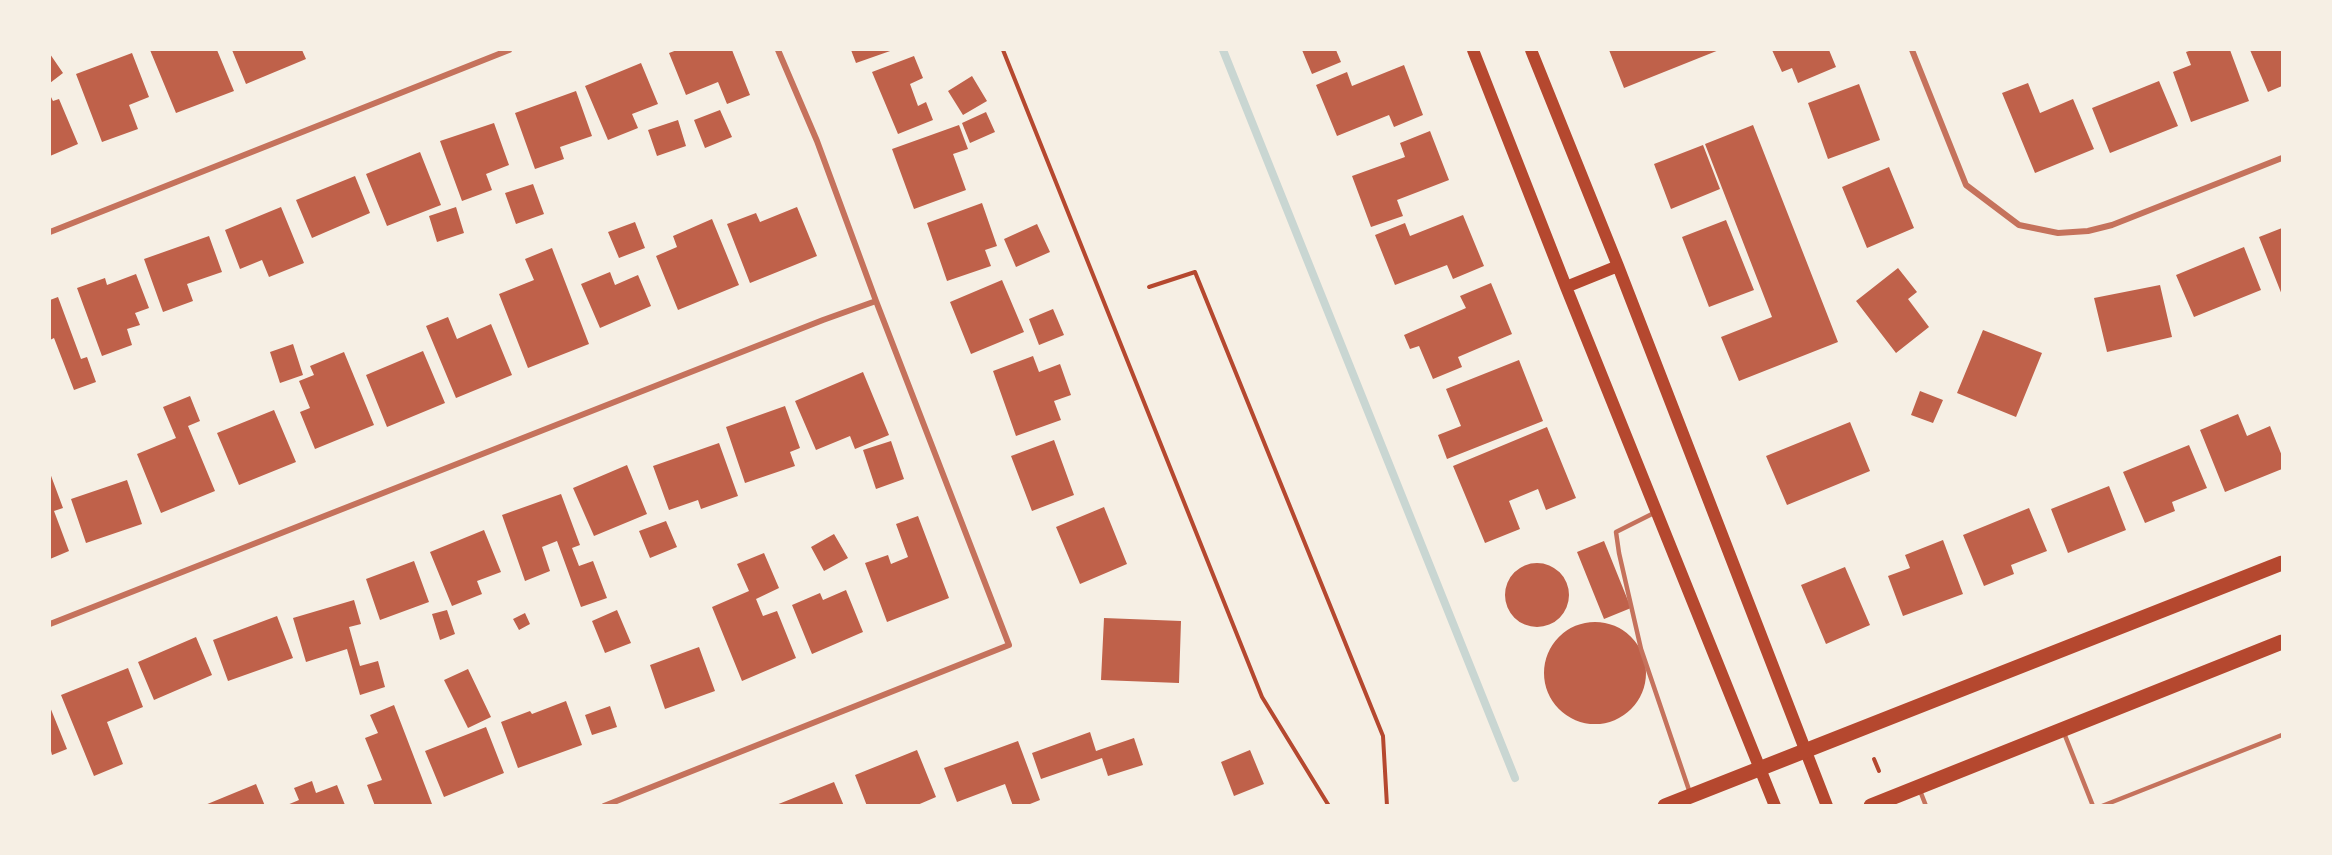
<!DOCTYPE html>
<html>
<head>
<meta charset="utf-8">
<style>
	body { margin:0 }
	#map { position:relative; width:2332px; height:855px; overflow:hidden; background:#f6efe4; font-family:Mulish,sans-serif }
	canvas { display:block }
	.frame { position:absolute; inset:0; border:51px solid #f6efe4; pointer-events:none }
</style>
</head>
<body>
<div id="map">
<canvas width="2332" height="855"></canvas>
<div class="frame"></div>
</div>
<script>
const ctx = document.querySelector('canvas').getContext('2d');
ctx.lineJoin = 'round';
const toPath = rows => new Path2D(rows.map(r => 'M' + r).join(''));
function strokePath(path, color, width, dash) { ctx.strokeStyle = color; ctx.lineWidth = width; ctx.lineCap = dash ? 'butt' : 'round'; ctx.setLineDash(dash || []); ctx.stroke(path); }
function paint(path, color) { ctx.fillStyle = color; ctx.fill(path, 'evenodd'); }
const stream = toPath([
	[1223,50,1515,778]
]);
const building = toPath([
	[150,50,217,50,234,91,176,113],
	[232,50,302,50,306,59,246,84],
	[677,50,732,50,750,95,727,104,718,82,686,95,669,53],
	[851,50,893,50,856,63],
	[1302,50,1336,50,1341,62,1312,74],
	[1609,50,1719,50,1624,88],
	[1772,50,1829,50,1836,67,1798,83,1792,68,1782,72],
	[2192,50,2230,50,2249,101,2191,122,2173,72,2191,65,2186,52],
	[2250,50,2282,50,2282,86,2268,92],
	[132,53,149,97,129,105,138,129,102,142,76,74],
	[50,54,63,73,50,83],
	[914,56,923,78,910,84,918,106,926,102,933,120,898,134,872,72],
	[641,63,658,104,632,114,638,128,608,140,585,86],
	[1404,65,1423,115,1394,127,1389,115,1337,136,1316,85,1347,72,1352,86],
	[972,76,987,101,963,115,948,91],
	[2159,81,2178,126,2110,153,2092,108],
	[2028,83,2040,113,2073,99,2094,149,2035,173,2002,93],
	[1859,84,1880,140,1828,159,1808,103],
	[576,91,592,136,560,147,564,159,535,169,515,113],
	[50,95,53,101,59,99,78,144,50,156],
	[720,110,732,137,705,148,694,120],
	[986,112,995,132,970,143,962,123],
	[678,120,686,146,657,156,648,130],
	[494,123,509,165,486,174,492,190,462,201,440,141],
	[959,125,968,149,953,154,966,190,914,209,892,149],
	[1753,125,1838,342,1739,381,1721,337,1772,317,1705,144],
	[1430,131,1449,180,1397,200,1403,216,1371,227,1352,176,1405,157,1400,143],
	[1703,145,1720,189,1671,209,1654,164],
	[420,152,441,205,387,226,366,174],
	[1889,167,1914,228,1867,248,1842,187],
	[355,176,370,213,312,238,296,200],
	[533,184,544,214,516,224,505,193],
	[982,203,997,246,985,250,991,266,947,281,927,223],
	[281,207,304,263,269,277,262,260,240,269,225,230],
	[456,207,464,233,437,242,429,216],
	[797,207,817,256,750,283,727,224,756,213,760,222],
	[1463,215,1484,266,1453,279,1447,265,1395,285,1375,235,1405,223,1410,236],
	[712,219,739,285,678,310,656,256,677,247,673,236],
	[1726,220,1754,290,1709,307,1682,237],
	[635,222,645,248,619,258,608,232],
	[1037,224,1050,252,1016,267,1004,239],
	[2282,228,2282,295,2259,237],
	[209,236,222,272,187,284,193,301,163,312,144,259],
	[2244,247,2261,290,2194,317,2176,275],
	[552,248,589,344,528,368,499,294,534,280,525,259],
	[1898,268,1917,292,1908,299,1929,327,1896,353,1856,301],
	[610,272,615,285,638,275,651,306,600,328,581,284],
	[136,274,149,308,135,313,140,325,127,329,132,345,102,356,77,288,105,278,107,285],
	[1002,280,1024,332,971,354,950,302],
	[1491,283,1512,334,1458,357,1462,367,1433,379,1419,346,1410,349,1404,335,1466,308,1460,296],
	[2160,285,2172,337,2107,352,2094,298],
	[58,297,81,359,87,357,96,382,74,390,54,338,50,340,50,300],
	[1053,309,1064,335,1039,345,1029,319],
	[448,317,457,339,491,324,512,375,456,398,426,326],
	[1983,330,2042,353,2016,417,1957,393],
	[293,344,303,375,280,383,270,352],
	[423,351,445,403,387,427,366,375],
	[344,352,374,425,315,449,300,412,310,408,299,381,314,375,310,366],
	[1033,356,1039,372,1060,364,1071,395,1054,401,1061,420,1016,436,993,371],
	[1519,360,1543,421,1447,459,1438,435,1461,426,1446,389],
	[863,372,889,435,855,449,850,436,816,450,795,401],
	[1920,391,1943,400,1933,423,1911,415],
	[190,396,200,421,188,426,215,491,161,513,137,454,176,438,163,407],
	[785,406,800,448,790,452,795,466,745,483,726,427],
	[274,410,296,462,239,485,217,433],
	[2238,414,2247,436,2270,426,2282,456,2282,469,2225,492,2200,430],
	[1850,422,1870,471,1787,505,1766,456],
	[1547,427,1576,498,1546,510,1538,489,1509,501,1520,529,1485,543,1453,466],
	[1054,440,1074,495,1032,511,1011,456],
	[891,441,904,479,876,489,863,450],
	[719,443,738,496,701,509,698,500,669,510,653,466],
	[2189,445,2207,488,2172,502,2175,511,2145,523,2123,472],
	[627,465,647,514,594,536,573,488],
	[50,473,63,508,54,511,69,551,50,559],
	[127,480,142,524,86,543,71,499],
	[2109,486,2126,530,2068,553,2051,509],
	[561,494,580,545,572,548,579,566,593,561,607,598,581,607,557,541,542,547,550,571,525,581,502,515],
	[1104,507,1127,564,1080,584,1056,527],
	[2029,508,2047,551,2011,565,2014,574,1984,586,1963,535],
	[918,516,949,598,887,622,865,563,888,555,891,564,908,557,896,524],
	[666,521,677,547,650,558,639,531],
	[484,530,501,572,477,581,482,594,452,606,430,552],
	[834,534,848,558,824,571,811,547],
	[1943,540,1963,594,1903,616,1888,576,1910,568,1905,555],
	[1604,541,1631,608,1604,619,1577,552],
	[764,553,779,588,756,599,763,616,777,611,796,658,742,681,712,607,749,591,737,564],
	[414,561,429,602,380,620,366,579],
	'1505 595a32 32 0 1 1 64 0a32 32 0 1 1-64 0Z',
	[1845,567,1870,625,1826,644,1801,585],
	[846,590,863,632,812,654,792,605,820,593,823,600],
	[354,600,361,624,349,627,360,666,378,661,385,687,360,695,347,649,306,662,293,618],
	[447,610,455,634,440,640,432,614],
	[617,610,631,643,605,653,592,621],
	[525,613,530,624,519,630,513,619],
	[277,616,293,658,228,681,213,640],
	[1104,618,1181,621,1179,683,1101,680],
	'1544 673a51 51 0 1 1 102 0a51 51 0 1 1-102 0Z',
	[196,637,212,675,154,700,138,662],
	[699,647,715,691,665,709,650,665],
	[128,668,143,707,107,722,123,764,94,776,61,695],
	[468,669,491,717,468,728,444,680],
	[566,701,582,745,518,768,501,722,530,711,532,714],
	[394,705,432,804,427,806,375,806,367,785,382,780,365,738,378,733,370,715],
	[610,706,617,727,592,735,585,715],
	[50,707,67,749,52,755,50,747],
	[486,727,504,773,444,797,425,751],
	[1090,732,1096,751,1134,738,1143,765,1108,776,1102,758,1041,779,1032,753],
	[1018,741,1040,800,1025,806,1013,806,1005,784,957,802,944,768],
	[917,750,936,797,915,806,867,806,855,775],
	[1250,750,1264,784,1234,796,1221,762],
	[312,781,316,793,337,785,345,805,287,805,299,800,294,788],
	[834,782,844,806,776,806,776,805],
	[256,784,265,806,205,806,205,805]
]);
const path = toPath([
	[1003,50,1262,697,1329,806],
	[1149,287,1195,272,1383,736,1387,806],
	[1874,759,1879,771]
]);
const service = toPath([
	[1656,512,1616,532,1619,553,1641,649,1690,793],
	[2064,733,2093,806],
	[1919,788,1926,806],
	[2102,806,2282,735]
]);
const minor = toPath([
	[1912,50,1966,185,2019,225,2058,233,2088,231,2112,225,2282,158],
	[50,232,509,50],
	[50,624,823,320,876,301],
	[604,806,1009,645,876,301,817,141,778,50]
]);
const secondary = toPath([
	[1473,50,1566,287,1775,806],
	[1531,50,1618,266,1827,806],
	[1566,287,1618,266]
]);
const primary = toPath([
	[1665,806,2282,563],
	[1871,806,2282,642]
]);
strokePath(stream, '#c9d6d2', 8);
paint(building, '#bf614a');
strokePath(path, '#b5482f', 4);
strokePath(service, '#c5725c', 4.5);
strokePath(minor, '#c5725c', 6);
strokePath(secondary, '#b5482f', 12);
strokePath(primary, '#b5482f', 15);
</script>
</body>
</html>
